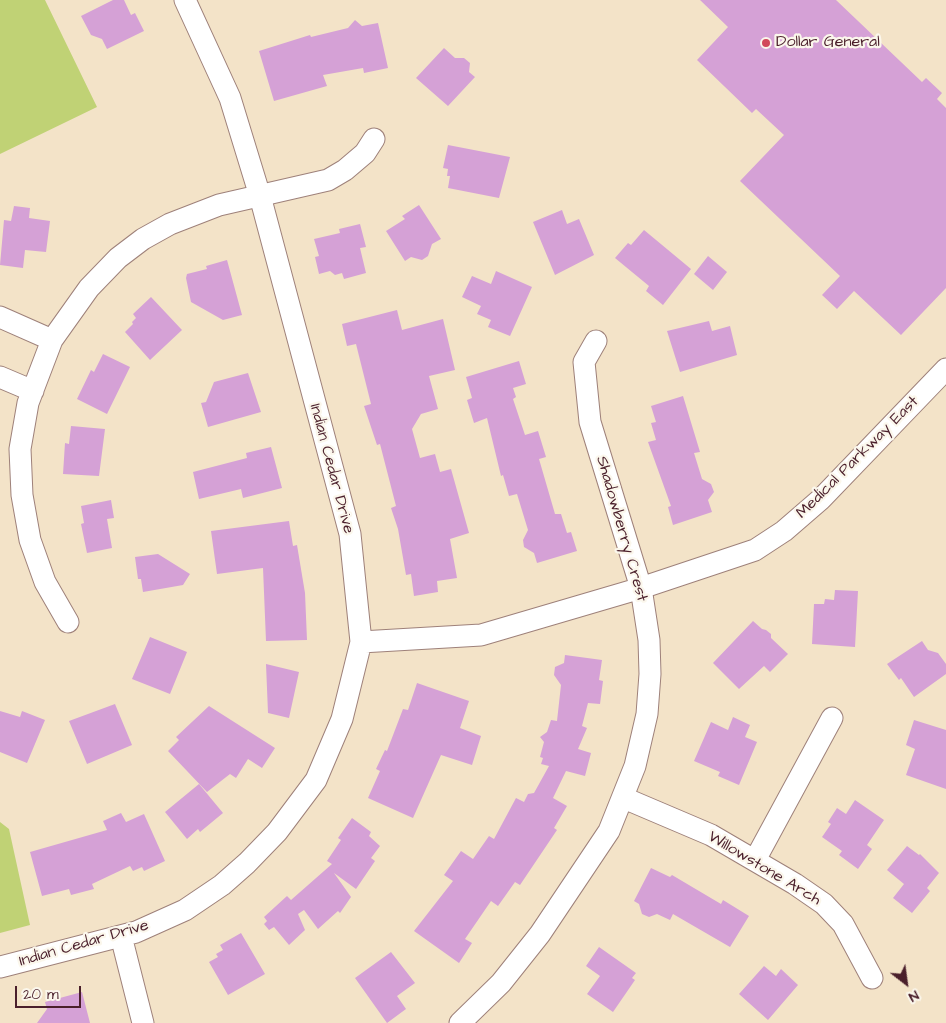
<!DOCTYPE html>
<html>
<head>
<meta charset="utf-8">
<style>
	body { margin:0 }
	#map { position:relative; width:946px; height:1023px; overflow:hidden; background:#f3e3c8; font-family:"Architects Daughter",sans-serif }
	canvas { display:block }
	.north { position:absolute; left:881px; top:958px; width:50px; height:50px; -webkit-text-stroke:4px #fbf7ec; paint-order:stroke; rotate:150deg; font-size:14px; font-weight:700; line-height:20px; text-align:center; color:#4a1f2b }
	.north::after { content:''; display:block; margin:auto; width:18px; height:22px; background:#4a1f2b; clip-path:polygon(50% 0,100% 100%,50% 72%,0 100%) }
	.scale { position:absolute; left:15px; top:986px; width:66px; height:22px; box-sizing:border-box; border:2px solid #4a1f2b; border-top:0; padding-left:6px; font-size:15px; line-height:18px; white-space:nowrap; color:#4a1f2b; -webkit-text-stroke:4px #fbf7ec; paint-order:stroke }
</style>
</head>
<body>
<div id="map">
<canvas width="946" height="1023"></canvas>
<div class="north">N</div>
<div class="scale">20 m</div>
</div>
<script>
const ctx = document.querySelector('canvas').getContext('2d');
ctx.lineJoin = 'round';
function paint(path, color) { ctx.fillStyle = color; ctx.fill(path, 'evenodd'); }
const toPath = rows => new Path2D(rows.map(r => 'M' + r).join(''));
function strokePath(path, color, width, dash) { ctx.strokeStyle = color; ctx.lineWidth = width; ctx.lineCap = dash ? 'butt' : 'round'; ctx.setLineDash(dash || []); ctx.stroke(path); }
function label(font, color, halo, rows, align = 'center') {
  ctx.font = font + ' "Architects Daughter",sans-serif'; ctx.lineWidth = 4.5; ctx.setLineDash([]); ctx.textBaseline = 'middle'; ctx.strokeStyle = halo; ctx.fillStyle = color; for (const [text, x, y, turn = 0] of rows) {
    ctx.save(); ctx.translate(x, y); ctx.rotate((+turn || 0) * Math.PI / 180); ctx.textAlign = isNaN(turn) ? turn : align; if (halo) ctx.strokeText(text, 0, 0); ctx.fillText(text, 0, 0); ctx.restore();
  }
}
const green = toPath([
	[0,0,45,0,97,107,0,154],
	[0,822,9,829,30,925,0,933]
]);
const building = toPath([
	[113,0,124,0,131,15,135,13,144,31,107,49,102,39,91,35,81,16],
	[700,0,836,0,922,82,926,78,942,93,937,99,946,108,946,288,901,335,854,291,837,309,822,295,840,276,740,181,784,135,756,109,752,113,697,60,728,27],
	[355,20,362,26,378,23,388,68,364,73,363,68,323,75,327,86,274,101,259,51,310,35,311,37,348,28],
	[444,48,455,58,464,58,470,63,469,72,475,77,448,106,416,78],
	[448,145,510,157,499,198,448,188,450,176,447,176,448,169,443,168],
	[419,205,441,239,432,244,428,256,422,260,411,257,405,261,386,231,405,219,402,216],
	[14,206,30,208,29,218,50,221,46,252,25,250,23,268,0,265,4,220,11,221],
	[562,210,567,224,579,219,594,255,555,275,533,222],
	[360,224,366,247,360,248,366,273,344,279,342,273,335,275,330,271,319,274,315,257,319,256,314,239,340,233,339,229],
	[644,230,691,269,663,305,646,291,649,286,615,258,628,243,631,245],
	[708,256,727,272,713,290,694,274],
	[227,260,242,315,223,320,191,302,186,278,187,274,207,269,206,266],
	[496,271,532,287,510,336,488,327,491,320,477,314,481,306,462,297,472,276,491,284],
	[151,297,182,330,150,360,125,332,133,324,132,322,136,318,133,314],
	[397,310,402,330,443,319,455,370,429,376,438,409,421,414,412,429,420,458,435,454,440,472,451,469,469,533,450,539,457,578,437,581,438,592,414,596,411,574,406,575,398,529,391,508,396,506,380,444,377,445,364,406,371,404,356,344,347,346,342,324],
	[709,321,712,331,730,326,737,355,680,372,667,331],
	[103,354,130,367,107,414,77,399,91,370,94,372],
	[519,361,526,384,513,388,516,397,513,399,525,435,538,431,546,457,539,459,555,514,561,514,567,533,571,532,577,551,537,563,534,553,524,547,523,540,528,530,517,494,509,496,503,475,501,476,487,418,474,423,467,400,472,398,466,377],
	[248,373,261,412,208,427,201,403,206,402,214,382],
	[683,396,700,452,694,453,702,479,711,484,714,492,708,500,712,512,673,525,668,507,671,506,648,442,656,440,651,423,656,422,651,406],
	[71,426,105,429,99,476,63,474,65,443,69,444],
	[271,447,282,488,243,498,241,489,199,499,193,472,247,458,246,453],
	[111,500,114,518,107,519,112,548,87,553,81,524,84,523,81,506],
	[289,521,293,546,297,545,305,593,307,640,266,641,263,568,217,574,211,531],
	[158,554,190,574,183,585,143,592,141,579,138,579,135,557],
	[835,590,858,591,855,647,812,644,814,604,824,604,825,599,834,600],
	[753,621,762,629,766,630,771,634,771,638,788,654,770,672,764,666,739,689,713,663],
	[150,637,187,652,170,694,132,679],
	[922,641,928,650,938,653,946,664,946,674,914,697,901,678,899,680,887,664],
	[565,655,602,660,599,680,603,681,600,704,588,703,582,726,587,728,578,749,591,753,585,776,566,771,553,798,567,806,554,828,557,830,520,885,515,882,498,906,491,901,465,939,472,943,459,963,414,931,453,881,444,875,461,851,473,859,489,836,494,839,516,798,524,802,528,794,534,793,549,766,541,764,543,758,540,757,544,742,540,737,547,732,551,720,557,721,561,685,554,675,555,667,564,663],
	[266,664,299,672,289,718,268,713],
	[417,683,469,701,460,728,481,736,472,765,441,755,413,818,368,798,380,771,376,769,385,750,387,751,403,709,408,710],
	[115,704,132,745,87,764,69,721],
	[209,706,275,748,262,768,248,759,236,778,230,774,207,792,168,751,179,740,176,737],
	[0,711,20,717,22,711,45,720,27,763,0,752],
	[733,717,750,725,745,737,757,742,739,785,718,776,720,772,694,761,711,722,728,730],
	[914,720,946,730,946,789,906,775,915,749,906,745],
	[199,784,223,813,200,832,198,829,187,839,165,812],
	[855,800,884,820,867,845,872,849,858,869,839,855,842,851,822,837,831,824,828,822,837,808,846,814],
	[121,813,126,822,144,814,165,861,144,871,142,867,133,871,130,866,92,884,94,889,71,895,69,889,42,896,30,852,107,830,103,821],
	[352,818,371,832,369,836,380,846,371,858,375,861,356,889,334,873,351,897,340,913,338,911,318,929,304,910,298,914,305,930,289,945,274,927,269,930,264,924,267,921,264,917,287,896,291,900,332,864,327,861,341,840,338,838],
	[907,846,919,855,920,854,939,873,927,888,930,891,912,913,893,898,904,884,887,870],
	[651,868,670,877,672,875,721,904,723,900,749,916,730,947,673,914,670,920,657,914,649,917,642,914,639,904,634,901],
	[241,933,265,974,228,995,209,962,218,957,216,954,223,950,220,945],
	[599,947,636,973,632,978,635,980,613,1012,587,994,600,976,586,966],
	[391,952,415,983,397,996,406,1009,387,1023,355,978],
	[764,966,776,976,781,969,798,985,768,1020,739,994],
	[82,992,90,1023,37,1023,47,1009,45,1002]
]);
const street = toPath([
	[0,317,52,340],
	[0,377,33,391],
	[68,622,45,582,30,540,22,495,20,449,28,403,52,340,89,288,118,258,143,239,170,224,219,205,328,180,345,170,365,153,374,139],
	[361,642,481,635,641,588,755,550,784,531,821,499,946,369],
	[624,798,711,835,795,884,824,904,843,924,872,978],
	[755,860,832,718],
	[121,936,143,1023],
	[0,967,136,932,185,910,222,885,247,863,277,832,316,780,342,719,361,642,350,534,260,196,230,98,185,0],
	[460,1023,501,983,540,934,609,831,635,766,647,714,650,674,649,640,641,588,590,422,584,362,596,341]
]);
const markers = [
	[766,43,5,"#d1495b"]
];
const poiNames = [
	["Dollar General",776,43]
];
const streetNames = [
	["Medical Parkway East",858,458,-45],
	["Indian Cedar Drive",331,469,75],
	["Shadowberry Crest",621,529,74],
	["Willowstone Arch",764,869,31],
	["Indian Cedar Drive",84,944,-16]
];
paint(green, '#c0d275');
paint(building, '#d5a1d6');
strokePath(street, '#9e817a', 23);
strokePath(street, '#fff', 21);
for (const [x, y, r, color] of markers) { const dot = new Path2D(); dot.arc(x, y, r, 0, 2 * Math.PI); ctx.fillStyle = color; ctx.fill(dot); strokePath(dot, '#fbf7ec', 2); }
label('16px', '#4a1f2b', '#fbf7ec', poiNames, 'left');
label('16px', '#4a1f2b', '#fbf7ec', streetNames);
</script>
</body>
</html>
